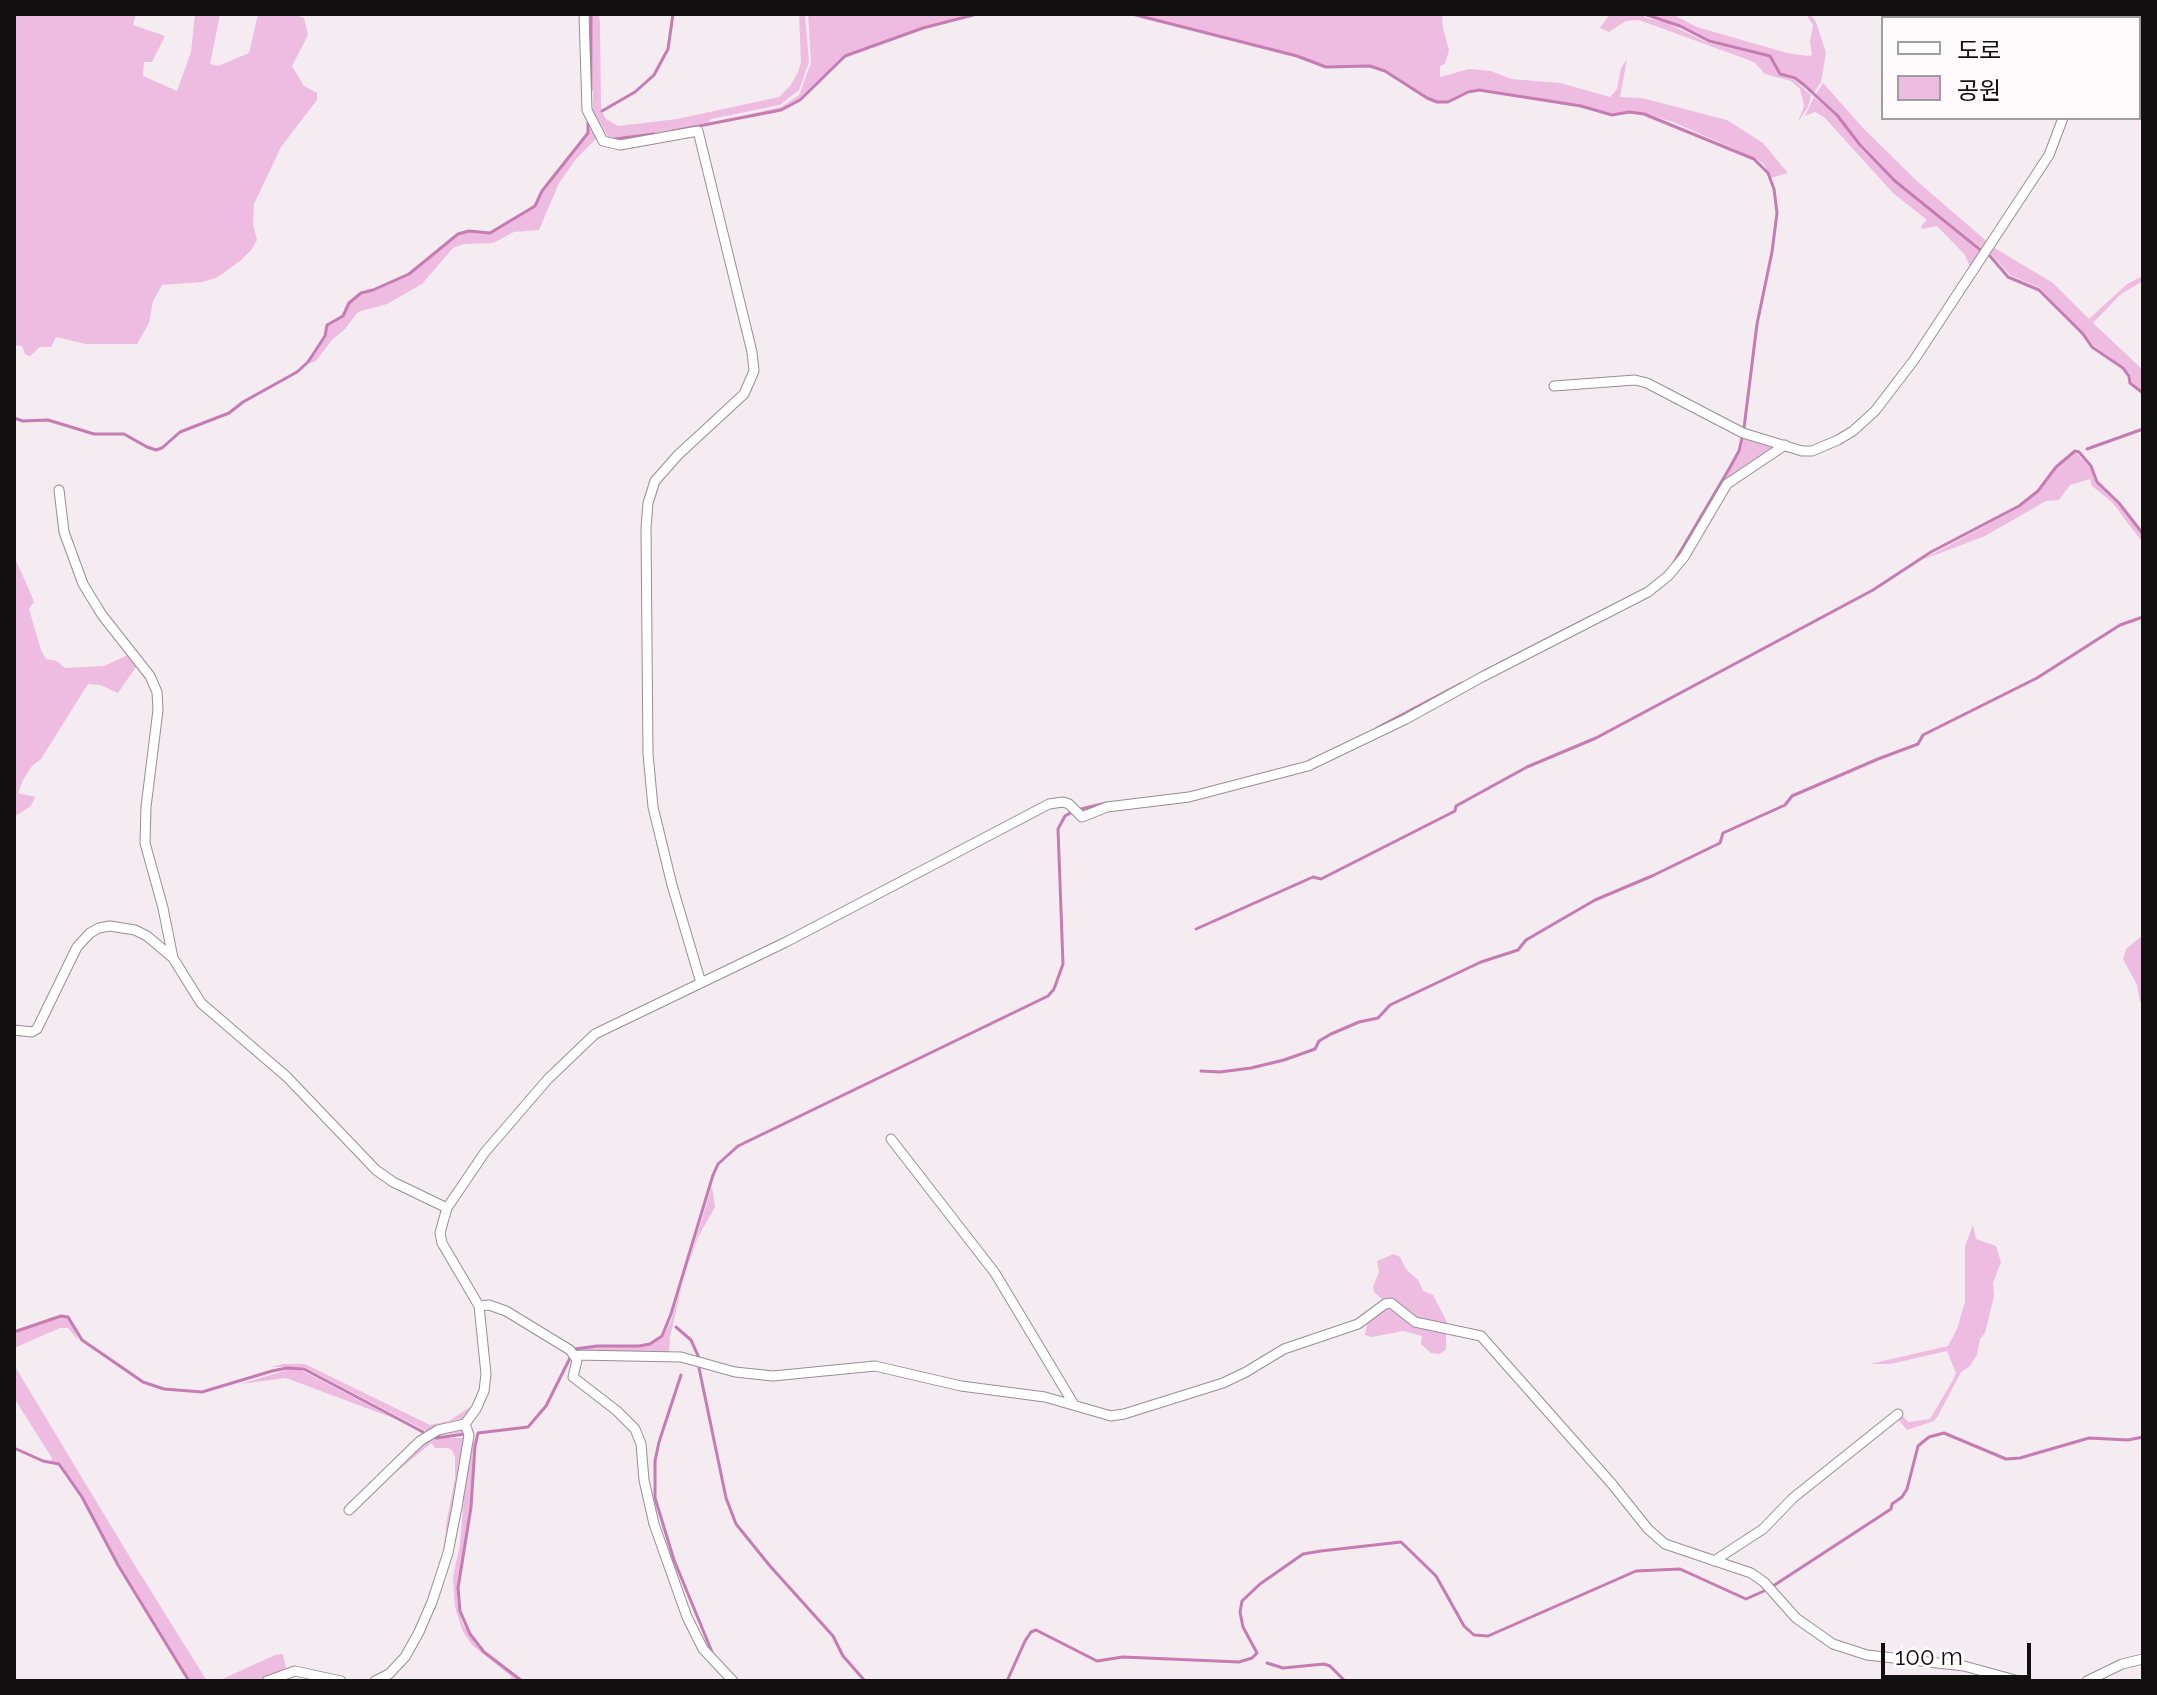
<!DOCTYPE html>
<html>
<head>
<meta charset="utf-8">
<style>
	body { margin:0 }
	#map { position:relative; width:2157px; height:1695px; overflow:hidden; background:#f5ecf2; font-family:Raleway,"Noto Sans KR",sans-serif }
	canvas { display:block }
	.frame { position:absolute; inset:0; border:16px solid #110f10; pointer-events:none }
	.legend { position:absolute; left:1881px; top:16px; width:260px; height:104px; box-sizing:border-box; background:#fffbfd; border:2px solid #a09d9e; margin:0; padding:10px 14px; list-style:none; font-size:24px; color:#110f10 }
	.legend li { display:flex; align-items:center; gap:16px; height:40px }
	.legend b { width:40px; border:2px solid #a09d9e }
	.scale { position:absolute; left:1881px; top:1643px; width:150px; height:36px; box-sizing:border-box; border:4px solid #110f10; border-top:0; padding-left:10px; font-size:24px; line-height:28px; white-space:nowrap; color:#110f10; -webkit-text-stroke:6px #fffbfd; paint-order:stroke }
</style>
</head>
<body>
<div id="map">
<canvas width="2157" height="1695"></canvas>
<div class="frame"></div>
<ul class="legend">
<li><b style="height:10px;background:#fff"></b>도로</li>
<li><b style="height:22px;background:#eebce0"></b>공원</li>
</ul>
<div class="scale">100 m</div>
</div>
<script>
const ctx = document.querySelector('canvas').getContext('2d');
ctx.lineJoin = 'round';
function paint(path, color) { ctx.fillStyle = color; ctx.fill(path, 'evenodd'); }
const toPath = rows => new Path2D(rows.map(r => 'M' + r).join(''));
function strokePath(path, color, width, dash) { ctx.strokeStyle = color; ctx.lineWidth = width; ctx.lineCap = dash ? 'butt' : 'round'; ctx.setLineDash(dash || []); ctx.stroke(path); }
const green = toPath([
	[14,14,136,14,133,25,165,36,152,62,144,62,143,76,177,91,191,52,195,14,220,15,210,64,218,66,249,53,258,14,293,14,304,18,308,35,292,66,304,86,317,93,317,100,281,147,254,204,253,224,257,240,252,249,240,261,218,277,203,282,162,285,153,301,149,323,137,344,86,344,56,337,51,347,40,347,30,356,25,354,22,346,14,345],
	[592,14,599,14,600,24,601,110,606,119,618,126,677,119,779,97,790,86,798,72,801,62,799,14,805,14,809,62,799,90,780,105,711,119,709,122,664,132,609,138,593,111],
	[808,14,972,14,922,27,844,55,799,99,781,109,719,121,781,107,799,95,811,63],
	[1138,14,1442,14,1443,28,1449,50,1445,64,1440,66,1440,77,1469,69,1491,71,1511,79,1560,83,1610,97,1617,89,1621,68,1627,59,1620,97,1642,98,1727,120,1763,143,1788,173,1771,178,1764,164,1755,158,1673,122,1644,113,1629,111,1612,114,1581,105,1479,89,1467,91,1447,101,1438,101,1427,98,1385,70,1370,65,1327,66,1297,55,1218,37],
	[1610,14,1642,14,1646,18,1667,23,1708,43,1769,57,1779,75,1794,80,1811,95,1808,107,1798,122,1804,106,1800,89,1791,81,1765,74,1754,62,1639,20,1626,21,1609,32,1600,28],
	[1645,14,1672,14,1697,27,1787,53,1808,56,1812,55,1810,42,1813,25,1806,14,1810,14,1816,22,1826,53,1821,82,1814,93,1795,77,1781,73,1770,55,1709,40,1680,26],
	[1823,83,1864,129,1918,182,1990,244,1985,251,1896,180,1869,153,1841,122,1838,114,1816,94],
	[1814,97,1836,115,1860,148,1895,182,1983,254,1946,304,1970,267,1965,255,1937,226,1922,229,1921,226,1927,220,1893,193,1824,117,1815,112,1805,116],
	[590,124,596,139,576,159,559,183,539,230,514,232,493,243,464,244,453,248,422,284,387,304,358,312,345,329,332,340,315,362,309,363,326,337,328,325,343,317,350,303,362,294,373,291,409,275,459,235,469,232,490,234,535,207,543,192,589,133],
	[1993,247,2053,283,2089,319,2127,284,2143,276,2143,281,2121,294,2093,323,2143,370,2143,391,2132,382,2131,375,2124,367,2093,345,2040,288,2010,275,1990,253],
	[1743,435,1782,446,1726,484,1682,556,1658,583,1636,598,1481,675,1405,718,1308,764,1188,796,1106,806,1091,813,1080,814,1078,811,1099,805,1173,797,1309,763,1639,594,1666,574,1680,556,1740,452],
	[2075,452,2090,467,2096,483,2118,504,2143,536,2143,543,2112,502,2092,486,2090,479,2070,485,2059,500,2046,501,1985,536,1922,560,2020,507,2039,492,2057,468],
	[14,556,30,592,34,602,29,609,41,650,46,659,57,661,65,668,104,666,130,654,138,664,118,693,100,685,88,684,41,759,32,766,23,780,18,793,35,797,31,806,14,817],
	[2143,935,2143,1001,2140,1002,2137,985,2123,959,2126,949],
	[712,1186,715,1207,698,1237,683,1281,670,1337,669,1354,577,1353,576,1350,597,1347,651,1345,663,1337,671,1321],
	[1973,1225,1976,1239,1996,1246,2001,1262,1993,1283,1994,1296,1985,1333,1980,1339,1977,1355,1970,1366,1961,1372,1938,1416,1934,1421,1907,1430,1897,1418,1901,1415,1909,1422,1930,1419,1953,1380,1956,1373,1947,1351,1890,1364,1870,1364,1948,1346,1957,1329,1965,1302,1965,1246],
	[1394,1254,1400,1257,1406,1269,1418,1280,1423,1291,1433,1295,1448,1324,1417,1321,1385,1302,1374,1292,1373,1287,1379,1272,1377,1261],
	[1386,1306,1446,1329,1446,1350,1439,1354,1431,1353,1421,1344,1422,1336,1403,1331,1372,1337,1365,1335,1368,1319],
	[61,1317,67,1318,72,1323,78,1340,68,1328,60,1328,14,1348,14,1333],
	[283,1364,305,1364,430,1425,449,1421,476,1403,465,1418,426,1431,304,1367,271,1367],
	[14,1365,131,1559,207,1681,190,1681,119,1564,83,1497,60,1463,51,1461,52,1458,14,1398],
	[290,1369,301,1370,393,1418,286,1378,241,1384],
	[464,1429,467,1432,443,1435,435,1438,466,1438,445,1547,446,1525,455,1478,455,1458,452,1450,448,1448,435,1448,431,1443,395,1473,393,1471,423,1443,444,1432],
	[476,1434,470,1507,457,1587,458,1607,463,1624,475,1643,483,1652,521,1681,507,1681,512,1677,472,1645,463,1632,455,1607,453,1577,460,1544,466,1471],
	[283,1654,286,1668,275,1674,258,1681,218,1681,275,1655]
]);
const stream = toPath([
	[1132,14,1297,56,1326,67,1370,66,1385,71,1427,98,1437,102,1448,102,1468,92,1479,90,1581,106,1612,115,1629,112,1644,114,1754,159,1768,173,1774,189,1777,213,1772,252,1757,324,1744,428],
	[1644,14,1680,26,1709,41,1770,56,1780,74,1795,78,1804,85,1837,115,1860,145,1895,181,1983,252],
	[2004,18,2005,14],
	[2113,18,2114,14],
	[591,90,591,14],
	[602,111,635,92,654,75,668,49,673,14],
	[2139,116,2143,117],
	[673,131,781,110,800,100,845,56,923,28,977,14],
	[614,139,654,134],
	[1990,256,2008,277,2039,290,2083,334,2092,347,2123,368,2129,376,2130,383,2143,393],
	[14,418,23,421,48,420,94,434,124,434,147,447,156,450,162,448,180,432,229,413,243,402,297,372,308,362,325,336,327,325,343,316,349,303,361,293,373,290,409,274,458,234,469,231,490,233,535,206,542,191,588,133,588,123],
	[2087,449,2143,429],
	[1673,564,1729,469,1739,451,1742,438],
	[1483,672,1590,617],
	[1377,728,1462,683],
	[1081,809,1106,803],
	[1196,929,1313,877,1321,879,1455,811,1456,806,1527,767,1596,738,1873,590,1931,552,2019,506,2038,491,2056,467,2075,451,2079,452,2091,466,2097,482,2119,503,2143,534],
	[1201,1071,1220,1072,1251,1068,1284,1060,1315,1049,1319,1041,1331,1034,1359,1022,1378,1018,1390,1005,1481,962,1518,950,1526,940,1595,900,1652,876,1720,843,1723,833,1785,805,1792,796,1878,759,1918,744,1923,735,2037,678,2120,625,2143,617],
	[676,1327,691,1340,699,1358],
	[14,1332,61,1316,68,1317,82,1340,143,1382,164,1389,202,1392,272,1371,287,1368,304,1369,423,1432],
	[575,1349,597,1346,639,1346,650,1344,662,1336,671,1314,713,1175,718,1164,738,1146,1048,996,1054,989,1063,964,1058,829,1065,816,1072,812],
	[699,1368,726,1498,736,1524,770,1566,833,1636,843,1656,865,1681],
	[681,1375,659,1442,655,1461,655,1498,674,1560,712,1652],
	[436,1438,465,1434],
	[14,1448,43,1461,59,1464,82,1497,118,1565,189,1681],
	[1773,1586,1891,1509,1892,1504,1902,1497,1907,1489,1918,1446,1929,1437,1944,1433,2006,1459,2020,1458,2089,1438,2128,1440,2143,1437],
	[1267,1663,1283,1668,1324,1664,1330,1666,1345,1681],
	[522,1681,484,1652,470,1634,460,1611,458,1588,471,1507,475,1446,478,1433,528,1427,546,1406,571,1356],
	[1007,1681,1025,1641,1031,1632,1036,1630,1097,1661,1123,1657,1239,1662,1252,1658,1257,1653,1243,1627,1240,1612,1242,1601,1260,1584,1303,1554,1321,1551,1401,1542,1436,1576,1464,1626,1474,1635,1488,1636,1636,1571,1680,1569,1746,1599,1764,1591]
]);
const street = toPath([
	[584,14,587,110,603,141,620,145,698,131,752,352,754,371,744,394,678,455,655,481,648,503,646,528,648,754,653,807,672,885,701,983],
	[2139,23,2143,20],
	[1554,386,1635,380,1647,383,1743,433,1802,451,1812,451,1838,440,1853,431,1875,411,1914,360,2049,155,2063,118],
	[59,490,64,532,83,584,102,615,150,676,157,692,158,710,146,807,145,843,163,908,173,958,201,1003,287,1077,376,1170,393,1182,447,1208],
	[14,1030,32,1032,37,1029,77,947,90,933,99,928,110,926,135,930,147,936,172,957],
	[891,1139,995,1273,1073,1403],
	[479,1306,489,1305,506,1311,570,1350,577,1360,573,1377,617,1411,635,1429,641,1444,644,1480,654,1524,687,1617,703,1649,733,1681],
	[575,1355,681,1357,735,1372,773,1376,875,1366,961,1386,1045,1397,1111,1416,1124,1414,1223,1383,1246,1372,1284,1349,1358,1324,1385,1304,1391,1303,1415,1322,1481,1336,1612,1484,1648,1529,1665,1544,1751,1573,1764,1582,1796,1618,1833,1644,1867,1655,1964,1666,2019,1681],
	[349,1510,420,1441,438,1430,465,1424,476,1409,484,1391,486,1374,479,1306,442,1243,440,1233,443,1222,447,1208,485,1152,548,1079,595,1034,786,942,1049,804,1063,802,1069,804,1082,817,1107,807,1189,797,1308,766,1406,719,1482,677,1648,592,1668,576,1684,557,1727,484,1785,445],
	[1714,1561,1763,1529,1793,1498,1898,1414],
	[267,1681,295,1671,341,1681],
	[375,1681,389,1674,405,1657,419,1632,432,1602,448,1553,457,1507,469,1435,465,1424],
	[2087,1681,2122,1664,2143,1659]
]);
paint(green, '#eebce0');
strokePath(stream, '#c67bb3', 3);
strokePath(street, '#968f94', 11);
strokePath(street, '#fff', 9);
</script>
</body>
</html>
